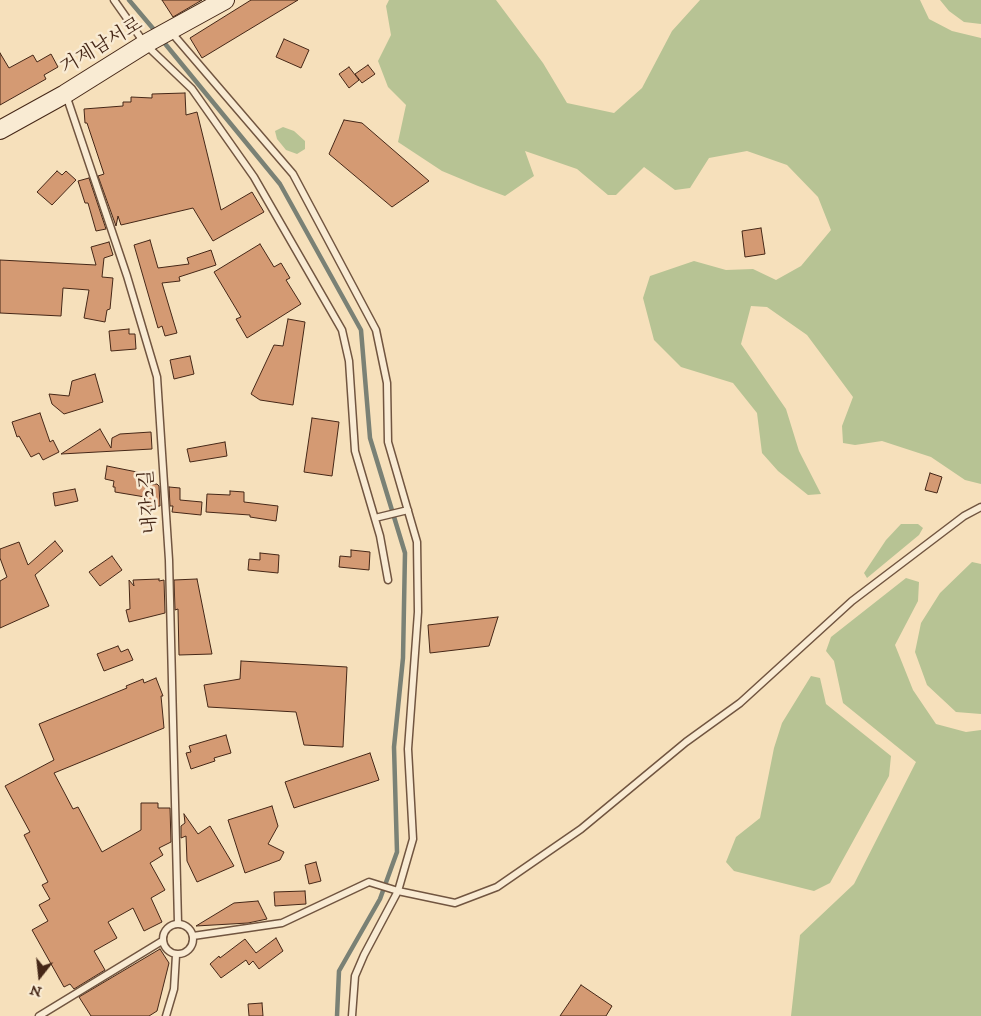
<!DOCTYPE html>
<html>
<head>
<meta charset="utf-8">
<style>
	body { margin:0 }
	#map { position:relative; width:981px; height:1016px; overflow:hidden; background:#f6e0bb; font-family:"IM FELL DW Pica",serif }
	canvas { display:block }
	.north { position:absolute; left:15px; top:951px; width:50px; height:50px; -webkit-text-stroke:4px #f9ebd3; paint-order:stroke; rotate:196deg; font-size:14px; font-weight:700; line-height:20px; text-align:center; color:#452717 }
	.north::after { content:''; display:block; margin:auto; width:18px; height:22px; background:#452717; clip-path:polygon(50% 0,100% 100%,50% 72%,0 100%) }
</style>
</head>
<body>
<div id="map">
<canvas width="981" height="1016"></canvas>
<div class="north">N</div>
</div>
<script>
const ctx = document.querySelector('canvas').getContext('2d');
ctx.lineJoin = 'round';
function paint(path, color) { ctx.fillStyle = color; ctx.fill(path, 'evenodd'); }
const toPath = rows => new Path2D(rows.map(r => 'M' + r).join(''));
function strokePath(path, color, width, dash) { ctx.strokeStyle = color; ctx.lineWidth = width; ctx.lineCap = dash ? 'butt' : 'round'; ctx.setLineDash(dash || []); ctx.stroke(path); }
function label(font, color, halo, rows, align = 'center') {
  ctx.font = font + ' "IM FELL DW Pica","Noto Serif KR",serif'; ctx.lineWidth = 5; ctx.setLineDash([]); ctx.textBaseline = 'middle'; ctx.strokeStyle = halo; ctx.fillStyle = color; for (const [text, x, y, turn = 0] of rows) {
    ctx.save(); ctx.translate(x, y); ctx.rotate((+turn || 0) * Math.PI / 180); ctx.textAlign = isNaN(turn) ? turn : align; if (halo) ctx.strokeText(text, 0, 0); ctx.fillText(text, 0, 0); ctx.restore();
  }
}
const green = toPath([
	[389,0,496,0,543,63,567,103,614,113,642,88,672,31,700,0,920,0,929,19,952,31,981,38,981,484,965,480,931,457,882,441,855,445,843,443,842,426,853,397,807,335,767,307,751,306,741,344,786,409,799,451,821,494,808,495,778,471,762,453,757,413,733,383,681,367,654,340,643,298,650,276,694,261,726,270,753,269,776,280,801,266,831,230,818,197,787,165,747,151,709,158,690,188,675,190,644,167,616,195,608,195,577,169,525,151,534,176,505,196,478,186,442,171,398,142,406,105,388,87,378,61,391,35,386,6],
	[940,0,981,0,981,24,964,22,949,11],
	[283,127,294,131,305,141,305,149,297,154,286,150,277,139,275,131],
	[901,524,918,524,923,528,919,535,867,578,864,573,886,540],
	[972,562,981,564,981,714,956,712,927,685,915,652,921,623,940,593],
	[906,578,919,582,918,601,895,645,913,690,936,724,966,732,981,730,981,1016,791,1016,800,935,854,884,916,762,843,703,834,661,826,651,831,637],
	[811,676,820,678,826,704,891,756,889,776,830,883,814,891,734,871,726,862,736,837,760,818,774,748,782,723]
]);
const stream = toPath([
	[129,0,156,32],
	[162,40,280,184,361,330,370,438,405,553,403,658,394,747,397,852,380,899,339,971,337,1016]
]);
const building = toPath([
	[162,0,202,0,173,17,162,0],
	[251,0,298,0,202,58,190,38,251,0],
	[284,39,309,50,301,68,276,57,284,39],
	[0,53,9,68,33,55,37,62,51,54,58,67,44,75,46,79,0,105,0,53],
	[368,65,375,74,362,83,355,74,368,65],
	[349,67,359,80,349,88,339,74,349,67],
	[185,93,186,115,197,112,221,210,252,192,264,212,213,241,193,208,121,225,118,216,116,226,98,176,104,174,87,123,85,123,84,109,123,106,123,102,131,102,131,97,152,98,152,94,185,93],
	[344,120,362,123,429,181,392,207,329,154,344,120],
	[57,171,62,175,66,171,76,180,52,205,37,192,57,171],
	[89,178,106,229,96,231,88,203,85,203,78,181,89,178],
	[761,228,765,254,745,257,742,231,761,228],
	[150,240,158,268,189,264,187,258,211,250,216,265,179,277,180,281,162,283,177,333,165,336,162,326,158,328,134,245,150,240],
	[109,242,113,255,104,258,102,277,113,278,110,309,107,310,105,322,84,318,89,290,63,288,61,316,0,313,0,260,96,265,91,247,109,242],
	[260,244,274,267,281,263,290,278,286,280,301,304,247,338,236,319,241,317,214,272,260,244],
	[288,319,305,322,293,405,260,400,251,394,274,345,283,346,288,319],
	[129,329,129,334,135,334,136,349,111,351,109,331,129,329],
	[190,356,194,374,174,379,170,360,190,356],
	[95,374,103,402,64,414,52,404,49,394,69,396,72,381,95,374],
	[40,413,50,442,53,440,59,452,43,460,39,453,31,457,19,436,17,437,12,422,40,413],
	[312,418,339,422,332,476,304,472,312,418],
	[100,429,111,448,112,438,120,434,151,432,152,449,61,454,100,429],
	[225,442,227,456,190,462,187,449,225,442],
	[107,466,142,473,140,485,157,484,159,486,160,506,146,507,145,497,115,492,115,487,113,487,114,481,105,479,107,466],
	[930,473,942,477,937,493,925,490,930,473],
	[169,487,180,488,180,500,202,502,201,515,172,512,173,506,170,506,169,487],
	[75,489,78,501,55,506,53,493,75,489],
	[230,491,244,492,244,502,278,506,276,521,250,517,250,515,206,512,207,494,230,495,230,491],
	[55,541,63,551,35,575,49,606,0,628,0,581,7,577,0,558,0,549,19,542,28,565,55,541],
	[351,550,370,552,369,570,339,567,340,556,351,557,351,550],
	[260,553,279,555,278,573,248,570,249,559,260,560,260,553],
	[112,556,122,570,100,586,89,572,112,556],
	[159,579,159,581,164,580,165,613,129,622,126,610,130,609,129,580,134,586,133,580,159,579],
	[197,579,212,654,179,655,178,609,175,610,174,580,197,579],
	[498,617,489,646,430,653,428,625,498,617],
	[118,646,121,652,128,649,133,660,104,671,97,654,118,646],
	[241,661,347,667,343,747,304,745,296,712,208,707,204,685,240,679,241,661],
	[156,678,163,696,161,696,164,728,54,773,73,809,78,807,102,852,141,830,141,803,158,803,158,808,170,808,171,842,159,848,163,855,150,863,165,890,151,898,162,922,144,931,133,908,108,922,117,938,94,951,105,970,74,989,70,984,64,987,32,930,48,921,39,905,50,899,42,885,48,882,24,835,30,832,5,786,54,760,39,724,127,688,126,686,143,679,144,683,156,678],
	[226,735,231,753,214,758,215,761,191,769,186,753,191,752,189,746,226,735],
	[370,753,379,780,294,808,285,782,370,753],
	[272,806,278,826,268,844,284,852,280,860,245,873,228,820,272,806],
	[184,814,198,834,210,826,234,866,197,882,187,861,186,836,181,838,181,826,185,823,184,814],
	[316,862,321,881,309,884,305,865,316,862],
	[305,891,306,904,275,906,274,892,305,891],
	[258,901,267,919,248,923,196,926,234,903,258,901],
	[276,938,283,951,259,969,253,961,249,965,246,960,221,978,210,964,219,956,220,958,245,939,256,953,276,938],
	[160,949,169,963,157,1011,149,1016,91,1016,79,997,160,949],
	[581,985,612,1006,606,1016,560,1016,581,985],
	[262,1003,263,1016,249,1016,248,1004,262,1003]
]);
const service = toPath([
	[114,0,145,44,192,89,254,177,342,330,349,361,355,451,380,536,388,580],
	[171,32,293,174,376,330,387,383,388,442,417,542,418,612,408,749,413,839,398,891,364,955,355,976,352,1016],
	[66,95,127,276,157,377,169,560,178,923],
	[375,518,408,510],
	'163 939a15 15 0 1 1 30 0a15 15 0 1 1-30 0Z',
	[193,936,282,923,369,882,398,891,455,903,497,887,581,829,686,742,740,703,852,601,964,516,981,507],
	[39,1016,162,941],
	[166,1016,174,989,176,955]
]);
const secondary = toPath([
	[0,130,65,94,145,44,225,0]
]);
const streetNames = [
	["거제남서로",102,47,-31],
	["내간2길",150,502,-94]
];
paint(green, '#b7c394');
strokePath(stream, '#7a8175', 4.5);
paint(building, '#d49a73');
strokePath(building, '#452717', 1);
strokePath(service, '#715540', 9);
strokePath(secondary, '#452717', 20);
strokePath(service, '#f9ebd3', 6);
strokePath(secondary, '#f9ebd3', 18);
label('19px', '#452717', '#f9ebd3', streetNames);
</script>
</body>
</html>
